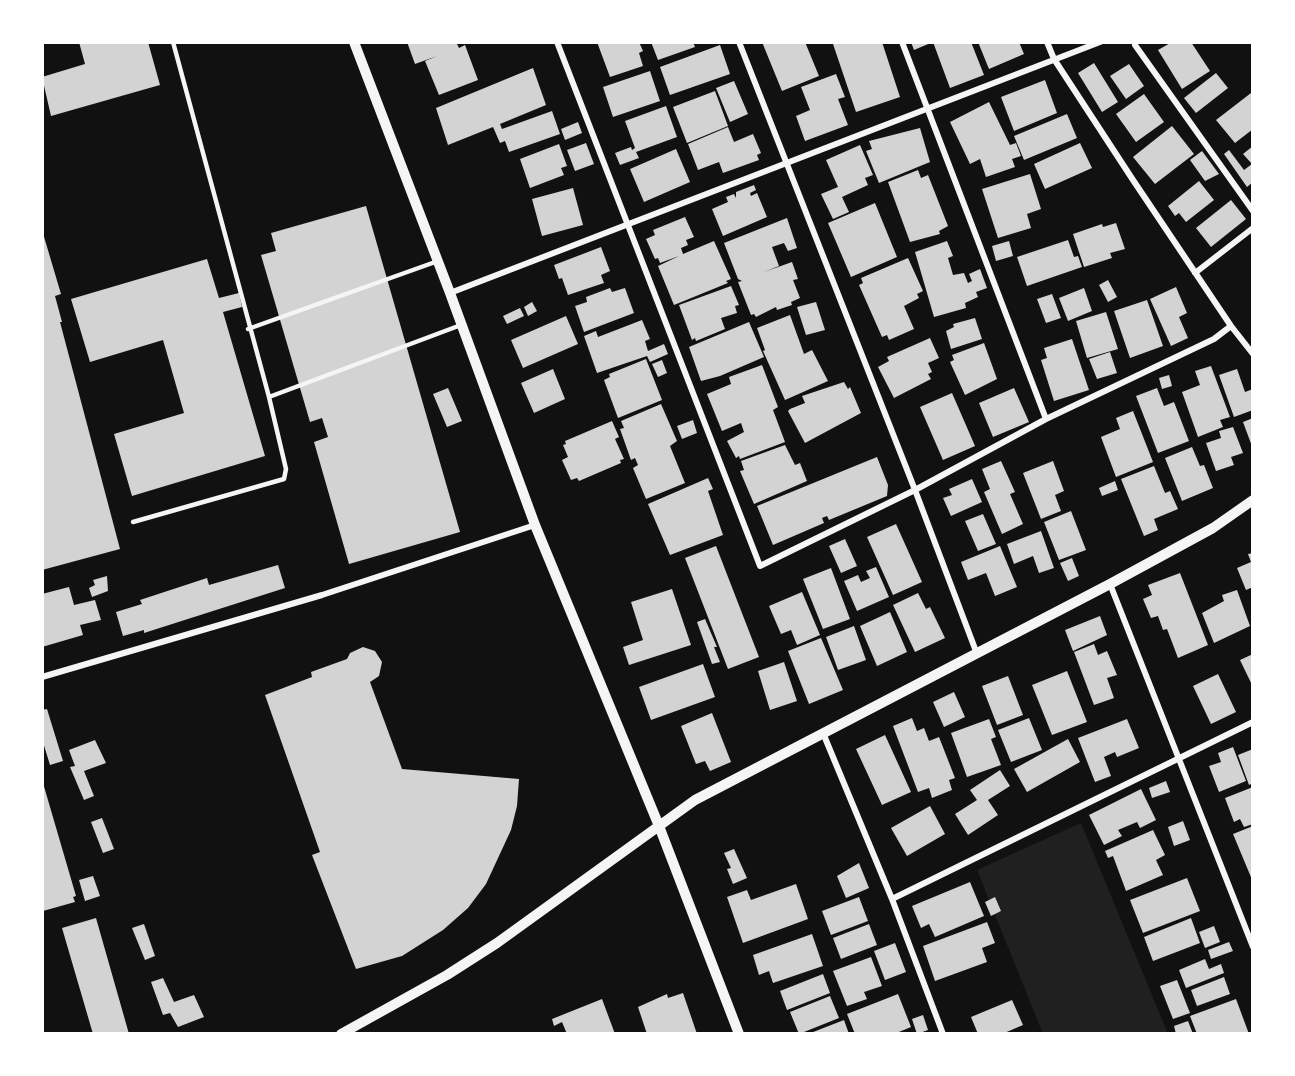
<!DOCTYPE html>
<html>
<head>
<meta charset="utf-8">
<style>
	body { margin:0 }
	#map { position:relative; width:1295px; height:1076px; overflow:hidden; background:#111; font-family:"Open Sans",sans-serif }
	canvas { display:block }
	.frame { position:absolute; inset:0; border:44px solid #fff; pointer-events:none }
</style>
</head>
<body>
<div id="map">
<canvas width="1295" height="1076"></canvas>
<div class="frame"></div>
</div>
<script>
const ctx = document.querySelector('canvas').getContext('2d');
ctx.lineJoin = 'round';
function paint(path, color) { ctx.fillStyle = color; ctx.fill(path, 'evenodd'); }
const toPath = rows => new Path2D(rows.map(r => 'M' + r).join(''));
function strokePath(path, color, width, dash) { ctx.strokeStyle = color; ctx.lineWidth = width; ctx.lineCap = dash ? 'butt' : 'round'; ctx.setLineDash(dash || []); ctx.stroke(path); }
const green = toPath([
	[1081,823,1168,1034,1043,1034,977,870]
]);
const building = toPath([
	[79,42,148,42,160,85,51,116,42,77,85,64],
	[407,42,456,42,459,48,465,45,478,80,439,95,425,61,437,56,415,64],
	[597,42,639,42,643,51,639,53,643,66,610,77],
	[651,42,693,42,695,47,658,60],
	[762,42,805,42,819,76,782,91],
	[838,42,882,42,900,97,856,112,833,44],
	[911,42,971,42,984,75,950,88,933,42,914,50],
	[978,42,1019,42,1024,54,989,69],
	[1172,42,1191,42,1210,71,1182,89,1158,50],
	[720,45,730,74,670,95,660,67],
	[1094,63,1118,102,1102,112,1078,73],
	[1129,64,1144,86,1126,99,1110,76],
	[533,68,546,105,500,124,502,129,552,111,560,134,509,152,505,141,500,143,493,127,448,145,436,108],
	[650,71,660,101,613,117,603,87],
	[1216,73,1228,88,1196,113,1184,98],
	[836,74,845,97,838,99,848,125,805,141,796,116,810,110,801,87],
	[1045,80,1057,113,1014,131,1001,97],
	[734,81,748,114,730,122,716,88],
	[715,91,728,126,687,143,673,107],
	[1251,93,1253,129,1235,143,1216,120],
	[1144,94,1164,122,1136,142,1116,114],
	[989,102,1010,145,1016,143,1021,156,1012,159,1015,167,986,177,980,159,970,164,950,122],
	[666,106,677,137,636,152,639,158,620,165,615,153,631,147,632,150,635,148,625,121],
	[1067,114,1077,138,1024,160,1014,136],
	[578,122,582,133,565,140,561,129],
	[1172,126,1194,154,1155,184,1133,157],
	[728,127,734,142,753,134,761,153,757,155,759,160,723,173,719,162,698,170,688,144],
	[920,128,930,162,879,183,866,151,872,149,869,141],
	[586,143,594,164,575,171,567,150],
	[1080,143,1092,168,1045,189,1034,164],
	[559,144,567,166,561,168,564,175,530,188,520,159],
	[860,145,873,175,865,178,868,185,842,197,849,212,833,219,821,194,838,187,826,160],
	[1253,146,1253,182,1247,187,1224,154,1229,150,1244,170,1252,164,1243,154],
	[676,149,690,182,644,202,630,169],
	[1202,151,1219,174,1205,181,1190,160],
	[918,170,921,178,928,175,948,226,939,231,940,234,910,242,888,182],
	[1030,174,1041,209,1027,214,1031,228,998,238,982,189],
	[1199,181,1214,200,1186,222,1179,213,1175,216,1168,206],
	[754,185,756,190,750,193,751,196,757,193,767,217,723,236,712,209,728,202,726,197,734,194,736,198,736,192],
	[573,188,583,225,542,236,532,199],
	[1231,200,1246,219,1211,247,1196,228],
	[875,203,897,257,851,277,828,223],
	[366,206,460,532,349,564,314,442,328,437,322,418,310,422,261,255,276,251,271,233],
	[685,217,694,237,686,240,688,245,681,248,683,254,714,241,731,279,726,281,728,283,674,305,658,266,679,256,660,263,658,258,655,259,646,239,655,235,653,230],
	[787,218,797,248,788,251,784,243,772,247,779,266,764,272,792,262,798,279,793,280,800,298,791,302,792,305,777,310,776,307,756,317,754,314,751,315,738,282,742,281,738,279,724,243],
	[1116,223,1125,249,1110,253,1112,258,1084,267,1073,234,1102,224,1103,227],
	[42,230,61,294,55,296,62,322,60,322,120,549,42,570],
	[1068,240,1074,257,1078,256,1082,267,1027,286,1017,257],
	[947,241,953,256,948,258,953,275,964,273,968,283,972,281,969,274,980,269,987,288,976,292,978,297,965,303,966,308,934,317,915,252],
	[1009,241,1013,256,996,261,992,246],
	[601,247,610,271,601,275,604,283,568,295,562,278,559,279,554,265],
	[908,258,923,291,917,294,919,298,904,306,914,329,889,340,887,335,882,337,859,285,863,283,861,278],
	[207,259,219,298,239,293,242,307,223,312,265,456,132,496,114,434,184,413,163,340,90,362,71,299],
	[1108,280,1117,297,1108,302,1099,285],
	[731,286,739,305,735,306,737,313,721,318,725,329,696,341,695,338,692,340,679,305],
	[1176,287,1187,313,1179,317,1188,338,1171,346,1150,299],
	[610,288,612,292,625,288,634,313,584,332,575,306,587,302,586,297],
	[1084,288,1092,311,1068,321,1059,298],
	[1052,294,1061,318,1046,323,1037,299],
	[1147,300,1163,346,1130,358,1114,311],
	[532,302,537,311,528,316,524,307],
	[816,302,825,330,806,335,797,307],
	[520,308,524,316,507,324,503,316],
	[1106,312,1118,349,1087,358,1076,321],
	[790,315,804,354,812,350,828,381,785,400,763,351,765,350,757,328],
	[566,316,578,344,523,368,511,340],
	[975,318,982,339,951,349,946,331,954,327,953,324],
	[642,320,650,339,645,341,648,351,664,344,668,354,650,362,647,356,597,373,584,336,596,331,598,337],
	[749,322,764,357,720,376,701,381,689,347],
	[930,338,939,358,928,363,932,372,928,374,931,379,894,398,878,367,889,361,887,357],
	[1072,339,1089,390,1054,401,1041,360,1047,358,1044,348],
	[984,343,997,379,965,395,950,362,954,360,952,355],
	[1110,352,1117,373,1097,379,1089,359],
	[646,359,662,400,618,418,604,380,610,377,609,374],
	[662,360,667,373,658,377,652,364],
	[762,365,778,407,773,410,785,442,740,459,739,456,736,458,727,441,744,432,741,423,722,431,707,394,731,384,729,377],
	[1211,366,1230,417,1220,420,1223,427,1198,437,1182,392,1200,385,1195,371],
	[553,369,565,399,534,413,521,383],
	[1237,369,1245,392,1253,389,1253,410,1234,417,1219,375],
	[1169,375,1172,386,1162,389,1159,378],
	[844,382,848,389,850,387,861,413,805,443,788,411,790,409,805,403,802,396],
	[448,388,462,421,447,427,433,394],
	[1014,388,1029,422,993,437,979,403],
	[1157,388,1164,406,1174,402,1189,441,1158,453,1136,396],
	[952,393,975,446,943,460,920,407],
	[661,404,677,441,670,446,685,483,646,499,633,468,638,465,635,458,631,460,620,429,624,428,621,421],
	[1133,411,1153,462,1116,477,1101,437,1120,429,1116,418],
	[1253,418,1253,449,1243,422],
	[693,420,697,433,682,439,677,426],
	[612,421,619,437,615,439,624,459,620,460,621,463,579,481,577,478,571,480,562,460,568,457,563,445,566,444,565,441],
	[1233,427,1243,453,1231,457,1234,465,1216,471,1206,443,1221,438,1219,431],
	[785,445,795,465,800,463,807,481,754,504,740,471,744,470,741,461],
	[1192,447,1200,466,1204,465,1213,488,1182,501,1165,458],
	[877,457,888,485,887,496,829,520,827,516,822,518,824,523,773,545,757,506],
	[1001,461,1015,492,1010,494,1023,524,1002,534,984,492,990,489,982,469],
	[1053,461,1064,491,1055,495,1061,511,1041,519,1023,473],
	[1154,466,1165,493,1170,491,1178,509,1154,519,1158,530,1144,536,1121,479],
	[708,478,713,489,708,491,723,535,670,555,648,504],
	[972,479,982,502,951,516,943,498,952,495,949,489],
	[1115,481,1118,490,1102,496,1099,488],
	[1071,511,1086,550,1059,560,1044,522],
	[983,514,996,544,978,551,965,521],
	[896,524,922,582,893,595,867,537],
	[1041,531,1054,568,1039,573,1033,556,1014,564,1007,544],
	[845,539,857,566,841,573,829,546],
	[716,546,759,657,728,669,685,558],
	[1000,546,1017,587,995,596,986,573,968,580,961,562],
	[1253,553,1253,587,1246,590,1237,568,1251,562,1248,554],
	[1072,558,1079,576,1068,581,1060,563],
	[278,565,285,588,144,633,144,630,123,636,116,612,142,604,140,600,207,578,209,585],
	[876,567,889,597,857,611,844,581,858,575,861,582,870,578,866,571],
	[831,568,850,619,823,629,803,579],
	[1180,573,1208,645,1178,658,1167,629,1163,630,1158,616,1151,618,1143,599,1152,595,1148,585],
	[107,576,108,591,92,597,89,588,95,585,93,580],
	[69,587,74,605,95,600,101,620,80,625,83,635,42,647,42,594],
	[672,589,691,645,629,665,623,647,643,640,631,602],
	[1237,590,1250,626,1214,643,1202,613,1224,601,1222,595],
	[802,592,820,635,797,645,791,630,781,634,769,606],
	[918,593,926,609,930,607,945,638,915,652,893,605],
	[890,612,907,652,877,666,860,626],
	[1100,616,1107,635,1073,651,1065,630],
	[705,619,717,647,714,647,720,662,712,664,697,622],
	[854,626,866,660,838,670,826,637],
	[821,638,843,690,809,704,788,651],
	[1094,644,1098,655,1107,651,1117,675,1107,678,1114,698,1094,705,1074,652],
	[363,647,375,651,382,662,379,676,370,682,402,769,519,779,517,806,511,830,486,884,468,908,443,930,402,956,356,969,312,855,320,852,265,695,312,677,311,672,347,659,350,653],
	[1253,654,1253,687,1240,660],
	[784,662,797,701,770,710,758,671],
	[703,664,715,697,651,720,639,687],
	[1067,671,1087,722,1052,735,1032,685],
	[1218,674,1236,712,1211,724,1193,686],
	[1008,676,1023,715,997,725,982,686],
	[954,692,965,717,944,727,933,702],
	[47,709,63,761,50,765,42,739,42,710],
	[712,713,731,762,710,771,705,761,696,764,681,726],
	[912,718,917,731,924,728,929,741,939,737,955,778,949,780,952,790,932,798,929,788,918,792,893,726],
	[1029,718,1042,750,1011,762,998,730],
	[989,719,996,737,991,739,1001,765,967,777,951,733],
	[1127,719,1139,748,1117,757,1115,752,1104,757,1111,776,1095,782,1078,738],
	[885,735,911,792,882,805,856,749],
	[1068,739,1080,762,1027,792,1014,769],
	[95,740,106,763,84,771,94,796,84,800,70,767,75,766,69,750],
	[1233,747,1246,781,1219,792,1209,766,1221,762,1218,753],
	[1253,749,1253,783,1249,785,1238,755],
	[1000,770,1010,786,988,800,998,815,968,835,955,814,977,800,970,790],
	[1166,781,1170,792,1152,798,1149,788],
	[43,783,76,896,73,897,75,902,43,911],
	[1253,787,1253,824,1244,827,1240,819,1234,822,1225,798],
	[1141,789,1156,820,1140,828,1137,822,1118,830,1122,836,1104,845,1089,815],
	[930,806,945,834,907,856,891,828],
	[102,818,114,849,103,853,91,822],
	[1183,821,1190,840,1174,846,1168,827],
	[1253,826,1253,882,1233,834],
	[1153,830,1165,855,1156,860,1163,875,1126,891,1113,856,1108,858,1105,851],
	[734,849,747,878,733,884,727,869,731,868,724,853],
	[859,863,869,888,846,898,837,876],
	[93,876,100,896,85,901,79,880],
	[1187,878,1200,911,1143,933,1130,900],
	[970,882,984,916,935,937,929,924,921,928,912,906],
	[796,884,808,919,743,943,727,897,747,890,751,900],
	[859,897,868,921,831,935,822,911],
	[995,897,1001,911,991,916,985,902],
	[96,918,129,1034,93,1034,62,928],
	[1191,918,1200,943,1153,961,1144,937],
	[987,922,995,943,982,948,987,962,935,981,923,946],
	[144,924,155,956,145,960,132,928],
	[869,924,877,945,841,959,833,938],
	[1214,926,1220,942,1205,948,1199,932],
	[812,934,823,966,773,983,769,971,759,975,753,955],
	[1229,942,1233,951,1211,959,1208,950],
	[895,943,906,972,885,980,874,951],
	[871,957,882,986,864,992,867,999,847,1006,833,971],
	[1205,959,1209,969,1221,964,1224,973,1186,988,1179,970],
	[823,974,830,993,787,1010,780,991],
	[1224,977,1230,994,1197,1006,1191,990],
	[163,978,174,1002,194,995,204,1017,178,1027,170,1013,163,1015,151,982],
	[1177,980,1190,1013,1173,1019,1160,986],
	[683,993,697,1034,647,1034,638,1007,667,994,668,998],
	[898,994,911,1027,894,1034,855,1034,847,1014],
	[830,996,839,1018,799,1034,790,1012],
	[602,999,615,1034,567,1034,562,1022,554,1026,552,1019],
	[1236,999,1249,1034,1197,1034,1190,1016],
	[1012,1000,1023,1025,1002,1034,978,1034,971,1017],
	[923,1015,928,1030,917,1034,912,1019],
	[844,1020,849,1034,808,1034],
	[1188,1021,1193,1034,1176,1034,1174,1026]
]);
const service = toPath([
	[173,42,269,397],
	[248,329,438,261],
	[133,522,284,479,286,469,269,397,461,325]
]);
const minor = toPath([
	[557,42,760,566,915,490,1046,419,1214,339,1231,326],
	[739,42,915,490,977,654],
	[902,42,1046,419],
	[1047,42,1054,59,1133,180,1231,326,1253,354],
	[1135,45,1253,211],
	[1195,273,1253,228],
	[450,293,1100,42],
	[1110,584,1253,947],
	[42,677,322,595,535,525],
	[823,733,892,899],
	[943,1034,892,899,1253,722]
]);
const tertiary = toPath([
	[354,42,450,293,535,525,659,826,739,1034],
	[341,1034,447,975,497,943,695,800,1110,584,1213,528,1253,500]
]);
paint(green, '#202020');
paint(building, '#d3d3d3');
strokePath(service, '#f5f5f5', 4.5);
strokePath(minor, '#f5f5f5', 6);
strokePath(tertiary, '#f5f5f5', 10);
</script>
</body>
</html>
